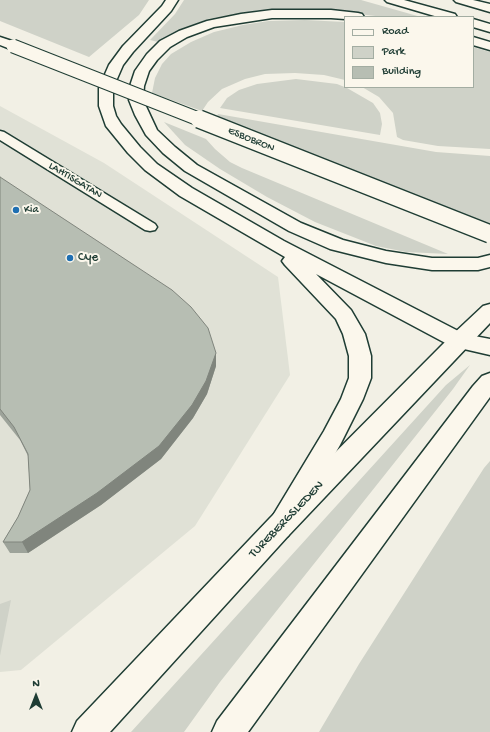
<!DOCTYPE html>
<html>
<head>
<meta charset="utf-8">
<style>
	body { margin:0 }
	#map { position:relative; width:490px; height:732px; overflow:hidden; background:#f2f0e5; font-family:"Gochi Hand",sans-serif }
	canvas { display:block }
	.legend { position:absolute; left:344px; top:16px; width:130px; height:72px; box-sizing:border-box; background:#fbf7ec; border:1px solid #a3ada2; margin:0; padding:5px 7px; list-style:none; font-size:12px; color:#1f3d34 }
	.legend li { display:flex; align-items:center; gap:8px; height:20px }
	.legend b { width:20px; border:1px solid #a3ada2 }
	.north { position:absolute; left:16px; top:676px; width:40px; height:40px; -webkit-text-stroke:3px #fbf7ec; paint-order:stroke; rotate:0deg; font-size:11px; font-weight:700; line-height:16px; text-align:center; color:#1f3d34 }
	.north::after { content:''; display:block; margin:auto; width:14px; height:18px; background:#1f3d34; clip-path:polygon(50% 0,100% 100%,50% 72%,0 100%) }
</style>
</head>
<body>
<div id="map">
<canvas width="490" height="732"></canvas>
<ul class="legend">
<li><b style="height:5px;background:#fbf7ec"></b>Road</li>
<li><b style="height:11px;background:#cfd2c8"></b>Park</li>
<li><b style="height:11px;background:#b7beb3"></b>Building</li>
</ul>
<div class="north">N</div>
</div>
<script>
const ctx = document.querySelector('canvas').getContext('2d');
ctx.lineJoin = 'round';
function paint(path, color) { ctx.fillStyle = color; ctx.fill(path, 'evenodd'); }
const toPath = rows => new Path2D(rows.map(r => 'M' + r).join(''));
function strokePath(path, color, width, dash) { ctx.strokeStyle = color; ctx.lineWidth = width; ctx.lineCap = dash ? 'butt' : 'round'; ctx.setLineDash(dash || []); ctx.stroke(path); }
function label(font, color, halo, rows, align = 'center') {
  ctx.font = font + ' "Gochi Hand",sans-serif'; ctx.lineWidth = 4; ctx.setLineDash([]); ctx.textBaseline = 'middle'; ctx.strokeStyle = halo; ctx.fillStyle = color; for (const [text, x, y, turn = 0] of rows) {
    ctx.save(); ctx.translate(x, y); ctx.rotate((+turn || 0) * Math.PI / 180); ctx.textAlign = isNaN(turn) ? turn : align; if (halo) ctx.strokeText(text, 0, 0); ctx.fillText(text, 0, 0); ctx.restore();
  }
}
const built = toPath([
	[0,106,104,163,278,277,290,375,195,526,21,670,0,672]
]);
const green = toPath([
	[0,0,149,0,139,15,89,57,0,21],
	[184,0,361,0,421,17,384,17,315,9,260,10,208,19,182,29,158,42,150,40,175,14],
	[305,20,345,22,345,80,324,75,295,73,265,74,245,79,222,89,208,102,202,111,152,93,155,78,162,64,171,54,191,42,214,32,243,25,269,21],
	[473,47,490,52,490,149,438,146,403,140,397,137,393,113,379,97,362,87,473,87],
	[296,79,337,84,347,88,373,103,380,113,382,124,380,135,220,108,227,98,239,90,257,84],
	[218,114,436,152,490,156,490,226,216,120],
	[164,122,206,139,215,149,230,162,242,168,448,254,406,252,376,246,315,222,267,197,220,169,185,145],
	[470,365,453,389,220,682,184,732,131,732,446,385],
	[490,461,490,732,319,732,359,664,484,468],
	[11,600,0,656,0,604]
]);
const lane = toPath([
	[0,131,4,132,155,224,157,227,155,230,150,231,145,230,0,140,0,131]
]);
const secondary = toPath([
	[0,37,18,43,19,46,18,49,13,50,0,45,0,37],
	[490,304,490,323,288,536,110,732,72,732,77,721,270,518,451,336,483,306,490,304],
	[490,373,490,397,248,732,212,732,217,721,473,386,482,376,490,373]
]);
const highway = toPath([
	[166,0,178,0,171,11,133,52,123,65,113,88,113,106,116,116,121,124,140,147,157,164,192,188,284,241,464,334,490,339,490,355,451,346,316,274,351,310,365,334,371,356,371,378,363,399,340,445,288,536,279,539,270,536,266,527,324,431,341,399,349,378,349,356,343,334,336,319,285,265,282,261,285,257,180,196,145,170,128,153,106,126,99,106,99,88,109,65,123,46,162,6,166,0],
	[385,0,404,0,455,14,457,17,438,17,387,2,385,0],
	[454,0,473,0,490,4,490,12,456,2,454,0],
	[272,10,331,10,358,13,362,14,364,17,345,17,345,19,331,18,272,18,214,27,187,37,170,47,157,60,149,71,144,86,143,100,157,130,175,147,197,165,301,223,343,240,386,251,432,258,478,258,490,255,490,267,478,270,432,270,386,263,330,249,289,231,185,171,163,153,146,135,135,115,129,100,130,86,135,71,147,54,160,41,179,31,207,21,241,14,272,10],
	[473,19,490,24,490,32,473,27,473,19],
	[473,37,490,42,490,50,473,45,473,37]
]);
const secondaryBridgeFar1 = toPath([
	[13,46,201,120]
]);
const secondaryBridge = toPath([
	[199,119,490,234]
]);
const wall = toPath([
	[0,177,216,366,207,394,193,418,161,459,101,505,28,553,10,553,3,542,18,517,30,490,28,456,20,440,0,415]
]);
const shadedWall = toPath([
	[216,353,216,366,207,394,193,418,161,459,101,505,28,553,22,542]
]);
const building = toPath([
	[0,177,172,290,191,307,208,328,216,353,206,381,192,405,159,446,97,493,22,542,3,542,18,517,30,490,28,454,14,427,0,409,0,177]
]);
const markers = [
	[16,210,4,"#1f6fb2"],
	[70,258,4,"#1f6fb2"]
];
const farStreetnames = [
	["ESBOBRON",251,140,22],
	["LAHTISGATAN",75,181,31]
];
const farPoinames = [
	["Kia",24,210]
];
const poiNames = [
	["Cye",78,258]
];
const streetNames = [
	["TUREBERGSLEDEN",287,520,-46]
];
paint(built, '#e0e1d6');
paint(green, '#cfd2c8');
strokePath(lane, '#1f3d34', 3);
strokePath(secondary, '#1f3d34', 3);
strokePath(highway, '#1f3d34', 3);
paint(lane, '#fbf7ec');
paint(secondary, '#fbf7ec');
paint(highway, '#fbf7ec');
strokePath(secondaryBridgeFar1, '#1f3d34', 15, []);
strokePath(secondaryBridge, '#1f3d34', 20, []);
strokePath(secondaryBridgeFar1, '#fbf7ec', 13);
strokePath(secondaryBridge, '#fbf7ec', 17);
paint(wall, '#9da39a');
paint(shadedWall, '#80857d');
paint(building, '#b7beb3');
strokePath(building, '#80857d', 1);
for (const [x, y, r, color] of markers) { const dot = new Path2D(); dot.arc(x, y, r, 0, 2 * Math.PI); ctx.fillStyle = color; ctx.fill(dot); strokePath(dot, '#fbf7ec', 1.5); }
label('11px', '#1f3d34', '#fbf7ec', farStreetnames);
label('11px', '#1f3d34', '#fbf7ec', farPoinames, 'left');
label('13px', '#1f3d34', '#fbf7ec', poiNames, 'left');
label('13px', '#1f3d34', '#fbf7ec', streetNames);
</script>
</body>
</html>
